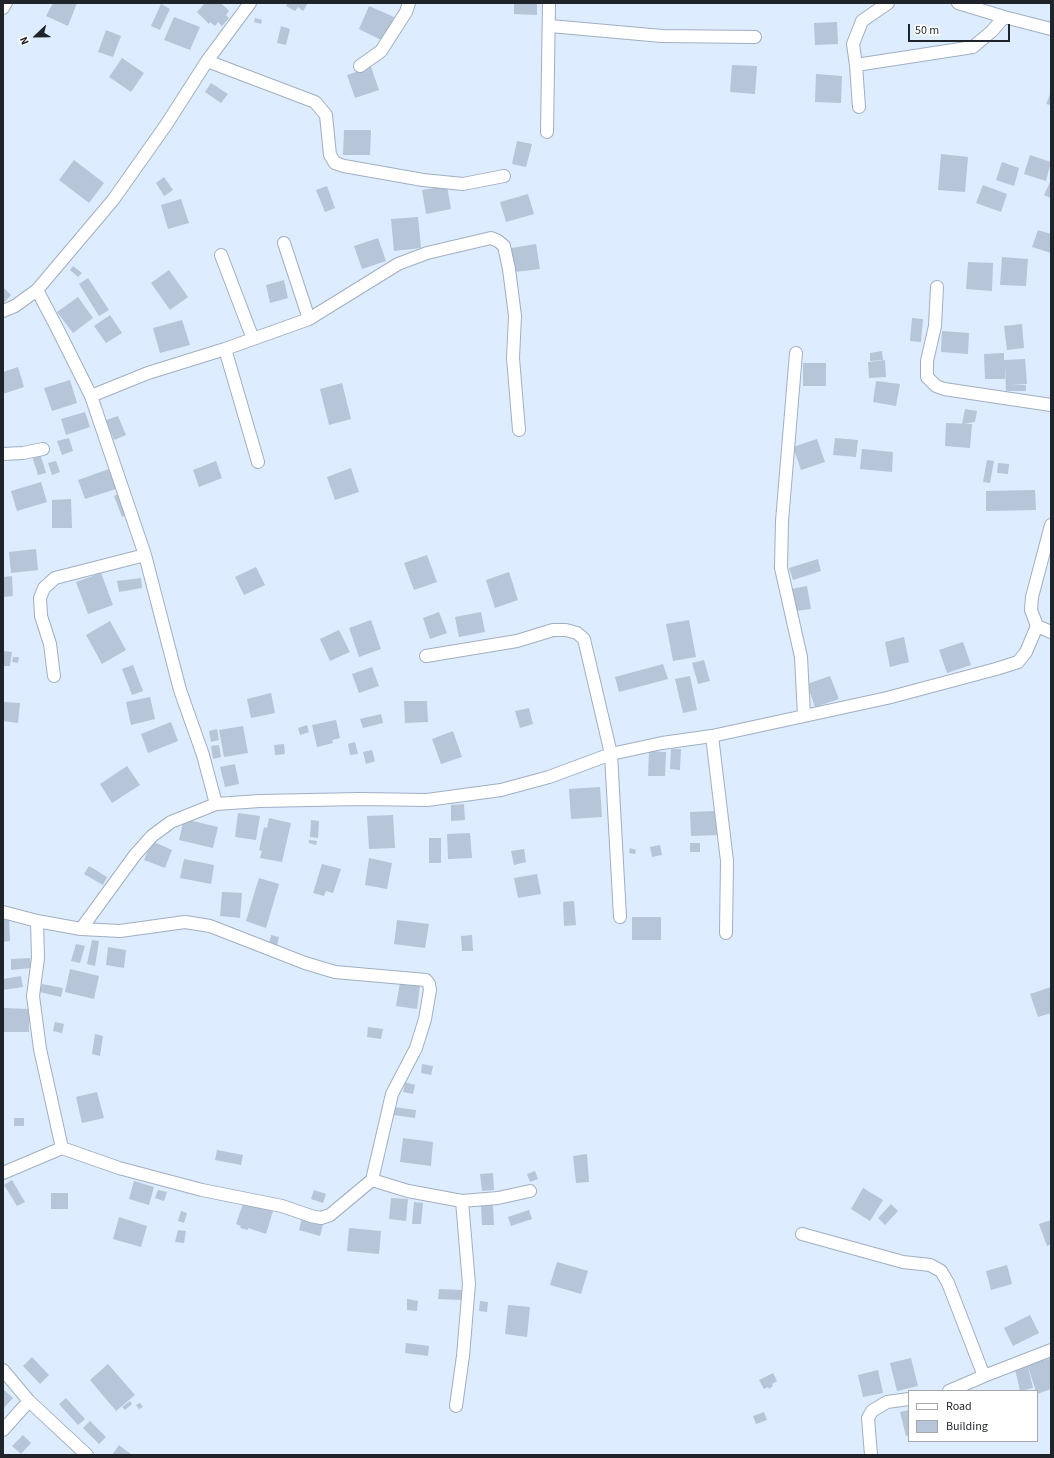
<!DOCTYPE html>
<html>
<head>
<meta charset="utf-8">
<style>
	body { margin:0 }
	#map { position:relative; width:1054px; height:1458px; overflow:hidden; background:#ddecff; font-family:"Source Sans 3",sans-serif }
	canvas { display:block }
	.frame { position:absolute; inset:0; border:4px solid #1e242a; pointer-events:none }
	.legend { position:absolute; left:908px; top:1390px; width:130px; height:52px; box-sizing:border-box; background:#fff; border:1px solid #a5a7aa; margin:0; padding:5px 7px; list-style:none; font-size:12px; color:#1e242a }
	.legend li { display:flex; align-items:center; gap:8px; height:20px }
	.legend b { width:20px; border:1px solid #a5a7aa }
	.north { position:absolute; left:16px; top:16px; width:40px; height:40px; -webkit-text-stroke:3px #fff; paint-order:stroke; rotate:248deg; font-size:11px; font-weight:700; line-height:16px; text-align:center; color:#1e242a }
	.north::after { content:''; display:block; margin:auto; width:14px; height:18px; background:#1e242a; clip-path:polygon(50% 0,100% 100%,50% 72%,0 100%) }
	.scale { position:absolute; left:908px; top:24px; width:102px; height:18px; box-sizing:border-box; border:2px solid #1e242a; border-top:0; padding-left:5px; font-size:12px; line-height:14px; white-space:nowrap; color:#1e242a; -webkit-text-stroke:3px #fff; paint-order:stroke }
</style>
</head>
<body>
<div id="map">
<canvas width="1054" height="1458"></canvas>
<div class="frame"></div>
<ul class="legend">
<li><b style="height:5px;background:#fff"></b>Road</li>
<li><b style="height:11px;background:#b6c5d7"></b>Building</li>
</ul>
<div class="north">N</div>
<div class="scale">50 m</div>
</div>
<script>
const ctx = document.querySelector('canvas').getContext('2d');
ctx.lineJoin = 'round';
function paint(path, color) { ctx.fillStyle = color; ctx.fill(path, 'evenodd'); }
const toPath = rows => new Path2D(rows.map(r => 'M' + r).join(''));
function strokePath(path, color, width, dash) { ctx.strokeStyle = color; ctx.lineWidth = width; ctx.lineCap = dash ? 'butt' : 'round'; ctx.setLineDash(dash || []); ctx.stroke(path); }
const building = toPath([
	[53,3,77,3,68,26,46,16],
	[205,3,221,3,229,11,226,15,229,18,222,26,218,22,215,26,210,22,209,24,197,12],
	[288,3,308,3,303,11,298,7,295,11,286,6],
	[514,3,537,3,537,15,514,14],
	[161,4,170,9,160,30,151,26],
	[369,6,394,17,383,41,359,29],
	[174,17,200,27,190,50,164,40],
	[255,18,262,20,261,24,254,22],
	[837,22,838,44,815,45,814,23],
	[281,26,290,29,286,45,277,43],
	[106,30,121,36,113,57,98,52],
	[122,58,144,73,131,92,109,77],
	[732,65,757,66,755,94,730,92],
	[371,67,379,90,355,98,347,75],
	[816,74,842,76,841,103,815,102],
	[211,83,228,94,221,103,205,92],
	[1051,92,1051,105,1046,104],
	[344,130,371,130,370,155,343,155],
	[517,141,532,144,526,167,512,164],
	[941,154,968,157,965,192,938,190],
	[1030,155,1051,162,1046,181,1024,174],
	[74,160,104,183,89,203,59,180],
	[1002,162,1019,168,1014,186,996,180],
	[164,177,173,190,164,196,156,183],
	[1051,180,1051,198,1044,195],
	[983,185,1007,194,1001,212,976,203],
	[327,186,335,208,325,212,316,190],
	[447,186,451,209,426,214,422,190],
	[528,194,534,214,506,222,500,202],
	[181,199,189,223,168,229,161,205],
	[418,217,421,248,394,251,391,219],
	[1038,230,1051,234,1051,253,1032,247],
	[378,238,386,261,362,269,354,246],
	[536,244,540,269,515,272,511,248],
	[1002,257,1028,259,1026,286,1000,285],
	[968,262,993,263,992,291,966,289],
	[73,266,82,273,78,277,70,270],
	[169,270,188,297,170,310,151,283],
	[88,278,109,310,99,316,79,284],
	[284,280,288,298,270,303,266,285],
	[3,287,11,295,3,304],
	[78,297,93,318,73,333,57,312],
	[110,315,122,333,106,343,94,326],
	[912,318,923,319,921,342,910,341],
	[182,320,190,345,160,353,153,328],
	[1022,324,1024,348,1007,350,1004,326],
	[942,331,969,333,968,354,941,352],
	[882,351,883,360,870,361,870,353],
	[1004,353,1004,360,1025,359,1027,384,1010,385,1026,385,1026,391,1006,391,1005,365,1005,379,985,379,984,354],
	[885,360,886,377,869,378,868,362],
	[803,363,826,363,826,386,803,386],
	[18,367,24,387,3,394,3,372],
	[70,380,77,403,52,411,44,388],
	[876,381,900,384,896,406,873,402],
	[342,383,351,419,329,425,320,389],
	[965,409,977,411,975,422,962,424],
	[85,412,90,427,66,435,61,419],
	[118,416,126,435,114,440,106,420],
	[946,423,972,424,970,448,945,446],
	[69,438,73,451,62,455,57,441],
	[835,438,858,440,856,457,833,455],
	[817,439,825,462,801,470,793,447],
	[862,449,893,452,892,472,860,469],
	[40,453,46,473,38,475,32,456],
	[987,460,994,461,990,483,983,482],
	[56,461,60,472,52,475,48,463],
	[216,461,222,478,199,487,193,470],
	[998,463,1009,464,1008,474,997,473],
	[351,468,359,492,335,500,327,477],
	[109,469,116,489,85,499,78,480],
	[41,482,47,502,17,511,11,491],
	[1035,490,1036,510,986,511,986,491],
	[121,493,129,514,122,517,114,496],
	[71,499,72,528,52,528,52,500],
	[36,549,38,570,11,573,9,552],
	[427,555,437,582,414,590,404,563],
	[818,559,821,571,793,580,789,568],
	[256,567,265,585,244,595,235,577],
	[509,572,518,600,495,608,486,580],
	[101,573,113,605,88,614,76,582],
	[12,576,13,596,3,597,3,577],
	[141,578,142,588,119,592,117,581],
	[807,586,811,609,795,611,791,589],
	[439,612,447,633,430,639,423,618],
	[481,612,485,632,459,637,455,617],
	[371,620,381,649,359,657,349,628],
	[689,620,696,657,673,661,666,624],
	[110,621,126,650,102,664,86,635],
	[339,630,350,652,330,661,320,639],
	[904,637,909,662,890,667,885,642],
	[963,642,971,665,947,673,939,650],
	[3,651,12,652,10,666,3,666],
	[13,657,19,657,18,663,12,662],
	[704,660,710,681,698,684,692,663],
	[663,664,668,679,619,692,615,677],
	[133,665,143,691,132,695,122,669],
	[372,667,379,686,359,693,352,674],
	[690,676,697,710,683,713,675,679],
	[830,676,839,699,815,707,807,684],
	[271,693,275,713,251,718,247,699],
	[150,697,155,719,131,725,126,702],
	[404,701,427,701,428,722,405,723],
	[3,702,20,703,18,723,3,721],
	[529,708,533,724,520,728,515,711],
	[381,714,383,723,363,728,360,719],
	[336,720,340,738,332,740,333,743,317,747,312,725],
	[171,722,178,741,148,753,141,734],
	[307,725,309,732,300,735,298,728],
	[243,726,248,753,224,757,219,730],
	[217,729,219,740,211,742,209,731],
	[453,731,462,757,441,764,432,739],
	[355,742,358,754,350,755,348,744],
	[284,744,285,754,275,755,274,745],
	[219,745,221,757,213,759,211,746],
	[671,749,681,749,680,770,670,769],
	[372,750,375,761,366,764,363,752],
	[649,751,666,752,665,776,648,776],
	[235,764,239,784,225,787,220,767],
	[127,766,140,785,112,803,100,784],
	[600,787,602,817,571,819,569,789],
	[464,804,465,820,451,821,451,805],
	[715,811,717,835,691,836,690,812],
	[238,813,260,816,256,840,235,837],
	[393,815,395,848,369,849,367,816],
	[269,818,291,823,282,862,260,858,262,851,259,850,264,827,267,828],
	[184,819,218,827,213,848,179,840],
	[311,820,319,821,318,838,310,837],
	[470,833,472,858,448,859,447,834],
	[429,838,441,838,441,863,429,863],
	[309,840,317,841,316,845,309,843],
	[152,841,172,850,165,868,144,860],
	[690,843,700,843,700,852,690,852],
	[660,845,662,855,652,857,650,847],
	[630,848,636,850,635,854,629,853],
	[524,849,526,862,514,865,511,851],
	[369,858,392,863,387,889,365,885],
	[184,859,214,865,211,884,180,878],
	[322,864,341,869,333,893,326,891,324,896,313,893],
	[89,866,107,877,103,885,84,874],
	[537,874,541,894,518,898,514,878],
	[259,878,279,884,266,928,246,921],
	[222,892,242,893,240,918,220,916],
	[574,901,576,925,564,926,563,902],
	[632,917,661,917,661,940,632,940],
	[3,919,9,919,10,941,3,942],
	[397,920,429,924,425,948,394,944],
	[271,935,279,937,277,946,269,944],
	[472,935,473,951,462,951,461,936],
	[92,940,99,941,95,966,87,964],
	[76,944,85,946,80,963,71,961],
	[108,947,126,950,124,968,106,965],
	[30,958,31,968,11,970,11,959],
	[70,969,99,976,94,999,65,992],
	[21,976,23,987,3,990,3,979],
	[400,982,420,985,417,1009,396,1006],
	[42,984,63,988,61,997,40,992],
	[1051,987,1051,1013,1038,1017,1030,994],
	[4,1008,29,1009,29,1032,4,1032],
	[55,1022,64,1024,62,1033,53,1031],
	[368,1027,383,1029,381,1039,367,1037],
	[95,1034,103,1036,100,1056,92,1054],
	[422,1064,433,1066,431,1075,421,1073],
	[405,1082,415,1085,413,1094,403,1092],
	[97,1092,104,1118,82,1123,76,1097],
	[394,1107,416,1110,415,1118,393,1115],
	[14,1118,24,1118,24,1126,14,1126],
	[403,1138,433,1142,431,1166,400,1162],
	[217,1150,243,1155,241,1165,215,1160],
	[587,1154,589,1182,576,1183,573,1156],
	[535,1171,538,1179,530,1182,527,1174],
	[493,1173,494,1190,482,1191,480,1174],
	[12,1180,25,1202,17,1206,4,1185],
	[134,1181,154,1187,149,1205,129,1199],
	[863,1188,883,1200,870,1221,851,1209],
	[158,1190,167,1192,164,1201,155,1198],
	[314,1190,326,1194,323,1203,311,1199],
	[51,1193,68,1193,68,1209,51,1209],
	[391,1198,408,1199,406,1221,389,1219],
	[244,1201,273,1211,266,1234,248,1228,248,1230,240,1228,241,1226,236,1224],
	[414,1202,423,1203,421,1224,412,1224],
	[891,1204,898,1211,885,1225,878,1218],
	[493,1205,494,1225,482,1225,481,1206],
	[529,1210,532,1219,511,1226,508,1217],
	[181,1211,187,1213,184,1223,178,1221],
	[119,1217,147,1226,141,1247,113,1239],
	[302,1218,323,1225,320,1236,299,1230],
	[1051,1220,1051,1244,1047,1246,1039,1224],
	[349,1228,381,1231,379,1254,347,1251],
	[178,1230,186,1231,184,1243,175,1242],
	[557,1262,588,1271,581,1294,550,1285],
	[1007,1265,1012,1284,991,1290,986,1271],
	[439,1289,463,1290,462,1300,438,1299],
	[407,1299,418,1301,417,1311,407,1310],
	[480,1301,488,1302,487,1312,479,1311],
	[508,1305,530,1307,527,1337,505,1334],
	[1030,1315,1039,1333,1013,1346,1004,1328],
	[406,1343,429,1346,428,1356,405,1353],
	[32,1357,49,1375,40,1384,23,1366],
	[911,1358,918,1386,897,1391,890,1363],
	[1051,1358,1051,1389,1037,1394,1028,1367,1033,1388,1020,1391,1015,1369],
	[108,1364,135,1395,116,1411,90,1380],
	[878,1370,883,1393,863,1397,858,1375],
	[773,1373,777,1381,772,1384,773,1386,769,1389,768,1387,764,1389,759,1380],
	[3,1389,13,1398,3,1409],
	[66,1398,85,1419,78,1425,59,1404],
	[130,1401,132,1404,125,1410,122,1407],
	[140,1403,143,1407,139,1409,136,1405],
	[909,1410,909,1435,906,1436,900,1412],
	[764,1412,767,1420,756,1424,753,1416],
	[90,1421,106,1437,99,1444,83,1428],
	[23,1435,31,1443,21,1454,12,1446],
	[119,1445,132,1455,112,1455]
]);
const minor = toPath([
	[958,3,1004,17,1051,29],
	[3,8,6,3],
	[550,26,662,36,755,37],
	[207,61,315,102,326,115,330,155,335,163,344,166,423,180,463,184,504,176],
	[856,65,973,47,992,31,1004,17],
	[360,66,381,51,406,12,409,3],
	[859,107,856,65,853,44,862,21,888,3],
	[547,132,549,3],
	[284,243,309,319],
	[221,255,253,339],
	[937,287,935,326,927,361,927,377,936,386,944,389,1051,405],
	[3,311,15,306,37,290,113,200,166,125,207,61,250,3],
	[225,349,258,462],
	[796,353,782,521,781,568,801,657,804,716],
	[91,396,148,373,225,349,309,319,398,264,427,253,491,238,498,241,504,246,509,269,515,316,513,358,519,430],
	[3,454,23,453,43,449],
	[1051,525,1032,597,1031,610,1037,626,1051,632],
	[426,656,517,641,553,630,566,630,577,633,584,639,611,754,620,917],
	[54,676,50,644,41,616,40,598,44,588,55,578,145,555],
	[712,736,727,861,726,933],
	[216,804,260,801,360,799,427,800,501,790,549,777,611,754,662,743,712,736,887,698,996,669,1018,662,1026,652,1037,626],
	[3,912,37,921,81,929,135,855,152,836,171,822,216,804,203,755,180,690,145,555,91,396,56,326,37,290],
	[37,921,38,958,33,996,40,1049,62,1148,119,1168,202,1190,282,1206,311,1216,321,1218,330,1215,372,1180,392,1094,416,1048,425,1019,430,990,429,984,426,980,335,972,305,963,210,926,185,922,120,931,81,929],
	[3,1173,62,1148],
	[372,1180,408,1191,462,1201,469,1284,463,1356,456,1406],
	[462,1201,498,1198,530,1191],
	[802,1234,903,1262,930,1265,941,1271,948,1283,984,1376],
	[3,1370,29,1401,87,1455],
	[949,1391,984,1376,1051,1350],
	[3,1430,29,1401],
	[871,1455,868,1418,872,1411,887,1402,909,1399]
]);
paint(building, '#b6c5d7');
strokePath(minor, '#a0afc1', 14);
strokePath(minor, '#fff', 12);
</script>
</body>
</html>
